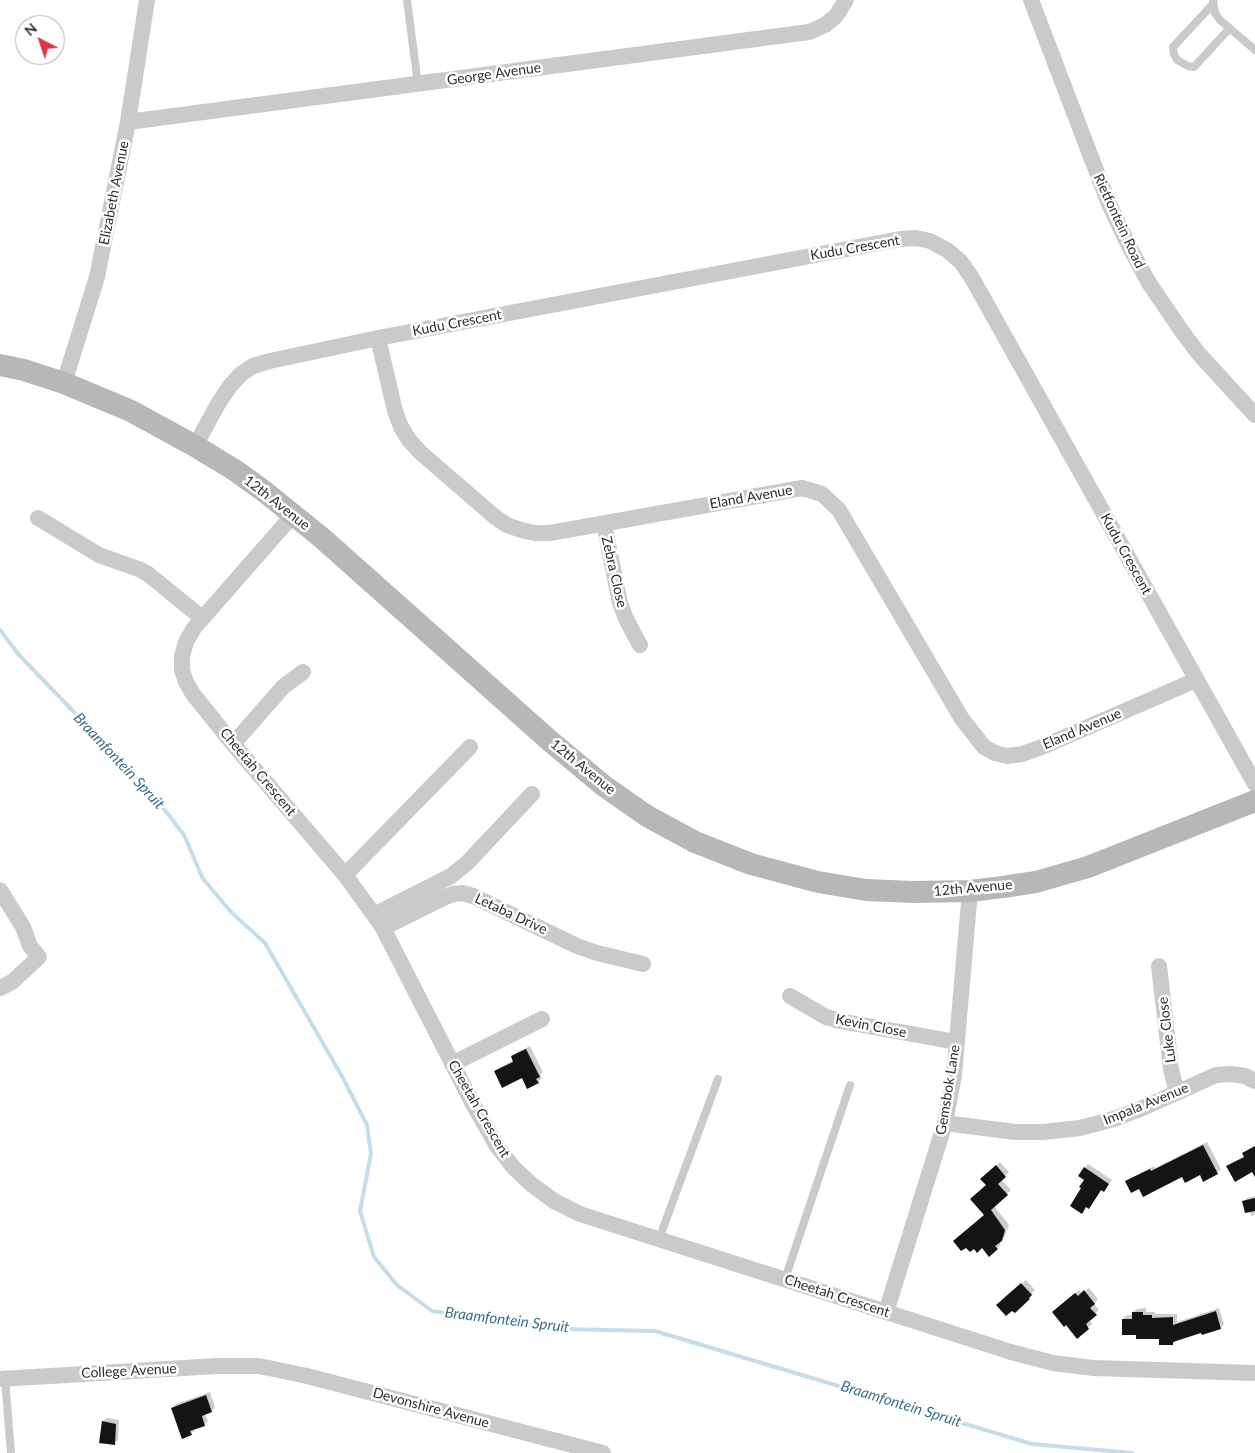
<!DOCTYPE html>
<html>
<head>
<meta charset="utf-8">
<style>
	body { margin:0 }
	#map { position:relative; width:1255px; height:1453px; overflow:hidden; background:#fff; font-family:Lato,sans-serif }
	canvas { display:block }
	.north { position:absolute; left:15px; top:15px; width:50px; height:50px; box-sizing:border-box; background:#fff; border:1px solid #ababab; border-radius:50%; rotate:319deg; font-size:14px; font-weight:700; line-height:20px; text-align:center; color:#2d2d2d }
	.north::after { content:''; display:block; margin:auto; width:18px; height:22px; background:#dd3642; clip-path:polygon(50% 0,100% 100%,50% 72%,0 100%) }
</style>
</head>
<body>
<div id="map">
<canvas width="1255" height="1453"></canvas>
<div class="north">N</div>
</div>
<script>
const ctx = document.querySelector('canvas').getContext('2d');
ctx.lineJoin = 'round';
function paint(path, color) { ctx.fillStyle = color; ctx.fill(path, 'evenodd'); }
const toPath = rows => new Path2D(rows.map(r => 'M' + r).join(''));
function strokePath(path, color, width, dash) { ctx.strokeStyle = color; ctx.lineWidth = width; ctx.lineCap = dash ? 'butt' : 'round'; ctx.setLineDash(dash || []); ctx.stroke(path); }
function label(font, color, halo, rows, align = 'center') {
  ctx.font = font + ' Lato,sans-serif'; ctx.lineWidth = 5; ctx.setLineDash([]); ctx.textBaseline = 'middle'; ctx.strokeStyle = halo; ctx.fillStyle = color; for (const [text, x, y, turn = 0] of rows) {
    ctx.save(); ctx.translate(x, y); ctx.rotate((+turn || 0) * Math.PI / 180); ctx.textAlign = isNaN(turn) ? turn : align; if (halo) ctx.strokeText(text, 0, 0); ctx.fillText(text, 0, 0); ctx.restore();
  }
}
const shadow = toPath([
	[530,1046,543,1072,540,1075,542,1078,538,1082,523,1077,495,1071,499,1068,514,1060,512,1057,516,1053],
	[1207,1142,1221,1169,1217,1173,1182,1175,1140,1188,1127,1182,1131,1178,1154,1166,1155,1168],
	[1000,1162,1009,1172,1001,1179,1011,1190,994,1206,1009,1225,1005,1236,999,1242,1001,1245,997,1248,982,1247,987,1185,982,1179],
	[1088,1164,1112,1180,1104,1191,1102,1189,1092,1204,1087,1206,1082,1212,1085,1179,1085,1168],
	[1255,1196,1255,1215,1251,1216,1251,1213,1246,1212,1244,1202,1247,1198],
	[1026,1280,1035,1290,1032,1293,1033,1294,1015,1311,1012,1309,998,1306],
	[1089,1288,1098,1299,1094,1304,1099,1310,1089,1320,1092,1324,1077,1337,1057,1308,1079,1290,1082,1293],
	[1146,1308,1146,1312,1155,1312,1155,1314,1177,1314,1177,1322,1219,1308,1224,1324,1221,1328,1202,1331,1177,1340,1173,1344,1160,1338,1137,1334,1123,1319,1127,1315,1133,1315,1133,1312,1137,1309],
	[210,1392,215,1407,212,1411,205,1413,208,1421,204,1425,194,1428,195,1430,191,1434,173,1408,176,1404],
	[107,1418,119,1420,118,1440,114,1443,103,1421]
]);
const stream = toPath([
	[0,630,19,655,151,792,184,835,203,879,232,913,265,943,343,1078,367,1125,371,1154,360,1211,374,1257,397,1285,432,1311,560,1329,655,1331,1032,1444,1132,1453]
]);
const building = toPath([
	[526,1049,540,1077,536,1079,539,1083,527,1089,522,1078,502,1088,494,1071,513,1062,511,1056],
	[1203,1145,1218,1174,1203,1182,1200,1175,1185,1183,1182,1177,1143,1197,1139,1189,1131,1193,1125,1181,1150,1169,1151,1171],
	[1255,1146,1255,1177,1252,1172,1235,1182,1226,1166,1244,1157,1242,1153],
	[996,1165,1006,1177,998,1184,1008,1195,991,1210,1005,1230,1002,1241,995,1246,998,1249,989,1257,982,1248,977,1253,974,1249,970,1252,966,1248,961,1251,953,1241,984,1215,970,1199,986,1185,980,1179],
	[1084,1167,1109,1184,1104,1192,1101,1190,1089,1209,1086,1207,1082,1214,1070,1206,1081,1188,1079,1187,1084,1180,1078,1176],
	[1255,1198,1255,1211,1245,1213,1242,1201],
	[1021,1283,1032,1295,1029,1298,1030,1299,1015,1313,1012,1311,1006,1316,996,1305],
	[1084,1290,1095,1304,1090,1308,1097,1315,1086,1324,1089,1329,1077,1339,1066,1325,1064,1327,1052,1312,1075,1293,1078,1296],
	[1216,1311,1221,1329,1202,1335,1201,1333,1173,1342,1173,1345,1159,1345,1159,1339,1136,1339,1136,1335,1122,1335,1122,1319,1132,1319,1132,1312,1143,1312,1143,1315,1152,1315,1152,1318,1173,1317,1173,1325],
	[206,1395,212,1412,202,1416,205,1426,190,1431,192,1435,182,1439,171,1408],
	[102,1421,116,1424,115,1445,99,1443]
]);
const lane = toPath([
	[407,0,418,85],
	[1213,0,1215,13,1220,20,1255,50],
	[1213,4,1173,47,1174,54,1177,60,1188,66,1194,67,1229,29],
	[659,1239,718,1079],
	[785,1279,850,1085],
	[5,1379,11,1453]
]);
const street = toPath([
	[1031,0,1109,204,1131,250,1149,283,1183,333,1199,354,1255,415],
	[128,122,809,32,825,25,836,16,846,0],
	[378,338,395,411,401,427,409,440,421,453,495,517,507,525,521,530,534,533,550,533,802,488,822,494,839,510,962,719,984,747,995,753,1007,756,1022,754,1042,747,1196,680],
	[64,383,97,277,128,122,147,0],
	[195,446,218,404,230,386,241,374,253,366,270,361,378,338,900,239,916,238,930,241,947,250,961,262,972,278,1255,784],
	[293,515,194,628,186,642,182,656,182,670,186,682,193,694,233,744,345,875,374,915,383,928,473,1104,497,1146,513,1167,531,1184,554,1201,580,1214,1011,1352,1053,1363,1094,1368,1255,1373],
	[38,518,99,555,141,570,148,574,202,618],
	[604,524,620,603,626,619,640,645],
	[233,744,283,687,303,672],
	[345,875,470,747],
	[0,890,23,927,30,946,39,957,12,982,0,988],
	[374,915,451,876,467,863,532,794],
	[383,928,443,898,453,894,463,893,473,896,577,946,597,953,643,964],
	[1159,966,1171,1069,1177,1093],
	[790,996,826,1017,840,1021,956,1042],
	[452,1064,542,1019],
	[945,1123,1015,1132,1043,1132,1080,1128,1114,1119,1145,1107,1216,1075,1231,1074,1245,1076,1255,1081],
	[886,1312,945,1123,954,1075,970,891],
	[0,1379,217,1366,259,1366,307,1376,603,1453]
]);
const secondary = toPath([
	[0,365,24,370,64,383,131,411,195,446,236,471,265,492,322,538,550,741,604,786,647,816,695,842,751,864,818,882,866,890,913,892,970,891,1003,887,1036,882,1088,867,1255,801]
]);
const streetNames = [
	["George Avenue",494,74,-8],
	["Elizabeth Avenue",114,193,-79],
	["Rietfontein Road",1119,221,65],
	["Kudu Crescent",855,248,-10],
	["Kudu Crescent",457,323,-11],
	["Eland Avenue",751,497,-10],
	["12th Avenue",277,503,38],
	["Kudu Crescent",1126,554,61],
	["Zebra Close",614,572,77],
	["Eland Avenue",1082,729,-23],
	["12th Avenue",583,767,39],
	["Cheetah Crescent",258,772,50],
	["12th Avenue",973,888,-5],
	["Letaba Drive",511,914,25],
	["Kevin Close",871,1026,11],
	["Luke Close",1167,1030,-97],
	["Gemsbok Lane",948,1090,-81],
	["Impala Avenue",1146,1104,-22],
	["Cheetah Crescent",479,1109,60],
	["Cheetah Crescent",837,1296,18],
	["College Avenue",129,1371,-3],
	["Devonshire Avenue",431,1408,15]
];
const waterNames = [
	["Braamfontein Spruit",119,761,47],
	["Braamfontein Spruit",507,1320,7],
	["Braamfontein Spruit",901,1404,17]
];
paint(shadow, '#0003');
strokePath(stream, '#c7dce9', 4);
paint(building, '#141414');
strokePath(lane, '#cacaca', 8);
strokePath(street, '#cacaca', 16);
strokePath(secondary, '#b7b7b7', 22);
label('14px', '#2d2d2d', '#fff', streetNames);
label('italic 15px', '#3f6e8b', '#fff', waterNames);
</script>
</body>
</html>
